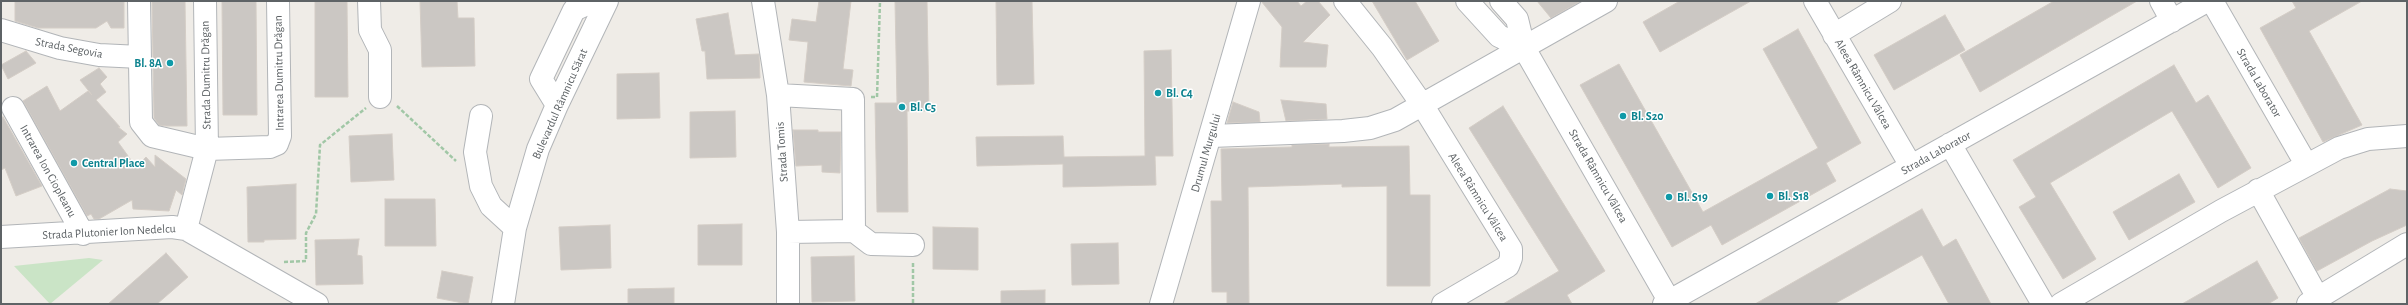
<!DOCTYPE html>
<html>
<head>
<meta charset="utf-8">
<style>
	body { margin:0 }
	#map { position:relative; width:2408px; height:305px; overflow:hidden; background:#efece7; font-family:"Alegreya Sans",sans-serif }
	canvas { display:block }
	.frame { position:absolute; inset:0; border:2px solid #5e6366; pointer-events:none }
</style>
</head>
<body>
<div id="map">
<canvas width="2408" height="305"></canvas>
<div class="frame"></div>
</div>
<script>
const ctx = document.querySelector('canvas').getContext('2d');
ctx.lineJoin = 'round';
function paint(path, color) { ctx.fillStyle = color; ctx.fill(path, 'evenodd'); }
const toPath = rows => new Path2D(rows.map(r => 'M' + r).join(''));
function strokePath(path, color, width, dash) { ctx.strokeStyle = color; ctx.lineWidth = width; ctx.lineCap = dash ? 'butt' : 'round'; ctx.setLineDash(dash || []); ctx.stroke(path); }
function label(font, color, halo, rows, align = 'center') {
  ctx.font = font + ' "Alegreya Sans",sans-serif'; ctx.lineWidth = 3; ctx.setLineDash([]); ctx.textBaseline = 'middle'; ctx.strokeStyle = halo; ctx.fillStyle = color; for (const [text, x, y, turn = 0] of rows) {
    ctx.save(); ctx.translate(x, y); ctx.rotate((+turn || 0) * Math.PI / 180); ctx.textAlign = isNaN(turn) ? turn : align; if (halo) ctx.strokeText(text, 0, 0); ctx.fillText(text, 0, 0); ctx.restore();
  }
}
const green = toPath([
	[89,258,103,260,50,304,14,266]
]);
const building = toPath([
	[15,1,124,1,124,28,111,28,107,21,96,28,38,28,15,21,15,1],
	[152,1,185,1,187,126,166,126,159,125,154,118,152,1],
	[222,1,256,1,257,115,223,115,222,1],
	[315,1,347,1,348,97,315,97,315,1],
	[420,1,457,1,458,18,474,18,475,66,422,67,420,1],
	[819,1,851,1,843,69,853,70,851,86,804,82,808,42,789,40,792,19,816,22,819,1],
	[895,1,927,1,929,111,907,111,908,212,877,212,875,103,897,103,895,1],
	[996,1,1032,1,1034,84,997,85,996,1],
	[1261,1,1297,1,1301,6,1307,1,1318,1,1330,15,1303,42,1328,45,1326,67,1280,67,1282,27,1261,1],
	[1372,1,1415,1,1439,41,1407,60,1372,1],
	[1537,1,1581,1,1551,18,1537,1],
	[1680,1,1751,1,1660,52,1643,22,1680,1],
	[2054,1,2137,1,1980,92,1960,55,2054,1],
	[2292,1,2362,1,2309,31,2362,125,2323,142,2260,28,2296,8,2292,1],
	[728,13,735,55,759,54,760,78,707,79,705,51,702,51,696,19,728,13],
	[1945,15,1965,50,1894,90,1874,55,1945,15],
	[1798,29,1861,143,1826,163,1836,181,1722,245,1711,225,1672,247,1580,85,1619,64,1703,212,1818,148,1763,49,1798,29],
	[1171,50,1173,156,1155,156,1156,185,1063,187,1063,164,977,166,976,137,1063,136,1064,157,1145,156,1144,51,1171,50],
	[26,51,36,63,8,79,1,65,26,51],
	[2174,65,2196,103,2208,95,2251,168,2218,188,2172,111,2050,183,2096,259,2063,279,2019,207,2036,197,2013,160,2174,65],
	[99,68,107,77,100,84,106,92,96,100,120,127,118,127,127,134,118,142,136,167,146,157,155,167,155,155,186,179,182,195,176,190,169,211,133,209,132,200,99,219,94,219,91,214,87,216,23,101,47,86,60,111,88,91,92,95,80,80,99,68],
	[659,73,660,118,617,119,617,74,659,73],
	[1281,100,1326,104,1327,119,1286,121,1281,100],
	[1233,102,1259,112,1260,122,1227,123,1233,102],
	[1503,106,1605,271,1567,295,1572,304,1503,304,1559,271,1469,128,1503,106],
	[735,111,736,157,690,158,690,112,735,111],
	[3,117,42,186,16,196,5,168,1,170,1,118,3,117],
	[793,130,818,130,818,132,841,132,840,173,822,172,822,165,796,166,793,130],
	[392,134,394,180,351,182,349,136,392,134],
	[1329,144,1329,147,1409,146,1410,195,1430,195,1430,286,1387,286,1387,186,1342,187,1342,184,1248,187,1249,304,1227,304,1227,292,1212,292,1211,201,1222,201,1221,149,1292,147,1292,145,1329,144],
	[2179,174,2195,202,2129,240,2113,212,2179,174],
	[296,184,296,239,264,240,264,242,248,242,247,187,296,184],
	[2390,189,2407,191,2407,225,2372,241,2317,271,2299,238,2390,189],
	[385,199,435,199,436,246,385,246,385,199],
	[1922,209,1943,247,1956,239,1991,304,1949,304,1922,255,1834,304,1755,304,1922,209],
	[742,224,742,265,698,265,698,225,742,224],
	[610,225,611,268,561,270,559,227,610,225],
	[933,227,978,228,978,270,933,269,933,227],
	[359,239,357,255,362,256,363,284,316,285,315,240,359,239],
	[1118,243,1119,284,1072,285,1071,244,1118,243],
	[166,253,188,277,157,304,108,304,166,253],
	[854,256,855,301,812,302,811,257,854,256],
	[2257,261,2278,298,2268,304,2182,304,2257,261],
	[442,271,473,277,468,304,437,298,442,271],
	[674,288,674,304,628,304,628,289,674,288],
	[1045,290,1045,304,1001,304,1001,291,1045,290]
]);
const path = toPath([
	[871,97,877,97,880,1],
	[397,106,456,161],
	[284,262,306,261,306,233,316,214,320,145,366,108],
	[913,263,913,304]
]);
const minor = toPath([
	[139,1,141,122,152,136,207,149,270,147,277,144,280,136,278,1],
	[369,1,370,30,380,50,380,97],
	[763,1,778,95,788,232,788,304],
	[1345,1,1382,47,1423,106,1511,249,1511,258,1508,266,1443,304],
	[1467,1,1499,36,1524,48],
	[1501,1,1517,19,1524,48,1671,304],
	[1815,1,1911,166],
	[2161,1,2172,21],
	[2212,1,2306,164],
	[1,30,60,48,99,55,140,57],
	[1834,35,1890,1],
	[778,95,853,99,854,231],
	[557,105,541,79,574,10,593,1],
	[13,108,83,234],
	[481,116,475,152,481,186,491,206,515,228],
	[1211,136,1343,131,1370,128,1395,120,1606,1],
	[1950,144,2043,304],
	[2258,190,2318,298],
	[186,229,207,149,205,1],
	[788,232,854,231,871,244,913,245],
	[1,237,172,227,186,229,317,304],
	[503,304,515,228,538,149,557,105,607,1],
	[1161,304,1249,1],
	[1664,304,2207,1],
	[2061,304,2221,211,2339,148,2368,139,2407,136],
	[2308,304,2407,244]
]);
const markers = [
	[170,63,4,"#0f9aa8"],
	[1158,93,4,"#0f9aa8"],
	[902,107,4,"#0f9aa8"],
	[1623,116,4,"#0f9aa8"],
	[74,163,4,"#0f9aa8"],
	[1770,196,4,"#0f9aa8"],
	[1669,197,4,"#0f9aa8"]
];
const streetNames = [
	["Strada Segovia",69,48,11],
	["Intrarea Dumitru Drăgan",279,73,-91],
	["Strada Dumitru Drăgan",206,75,-91],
	["Strada Laborator",2259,83,60],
	["Aleea Râmnicu Vâlcea",1863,84,60],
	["Bulevardul Râmnicu Sărat",560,104,-66],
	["Strada Tomis",782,152,-94],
	["Drumul Murgului",1206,153,-74],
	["Strada Laborator",1936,153,-29],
	["Intrarea Ion Ciopleanu",48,171,61],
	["Strada Râmnicu Vâlcea",1598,176,60],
	["Aleea Râmnicu Vâlcea",1478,197,58],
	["Strada Plutonier Ion Nedelcu",109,232,-3]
];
const cultureNames = [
	["Bl. 8A",162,63,"right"],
	["Bl. C4",1166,93],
	["Bl. C5",910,107],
	["Bl. S20",1631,116],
	["Central Place",82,163],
	["Bl. S18",1778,196],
	["Bl. S19",1677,197]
];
paint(green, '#cae4c6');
paint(building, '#cbc7c3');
strokePath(building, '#d4cdc6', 1);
strokePath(minor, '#b2b5b8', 24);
strokePath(path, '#a1c7a6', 2.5, [4, 2]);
strokePath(minor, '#fff', 22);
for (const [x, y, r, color] of markers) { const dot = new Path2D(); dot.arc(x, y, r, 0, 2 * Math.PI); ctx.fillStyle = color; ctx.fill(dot); strokePath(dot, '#fff', 1.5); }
label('12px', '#5e6366', '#fff', streetNames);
label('bold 12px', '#0d838f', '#fff', cultureNames, 'left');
</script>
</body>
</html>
